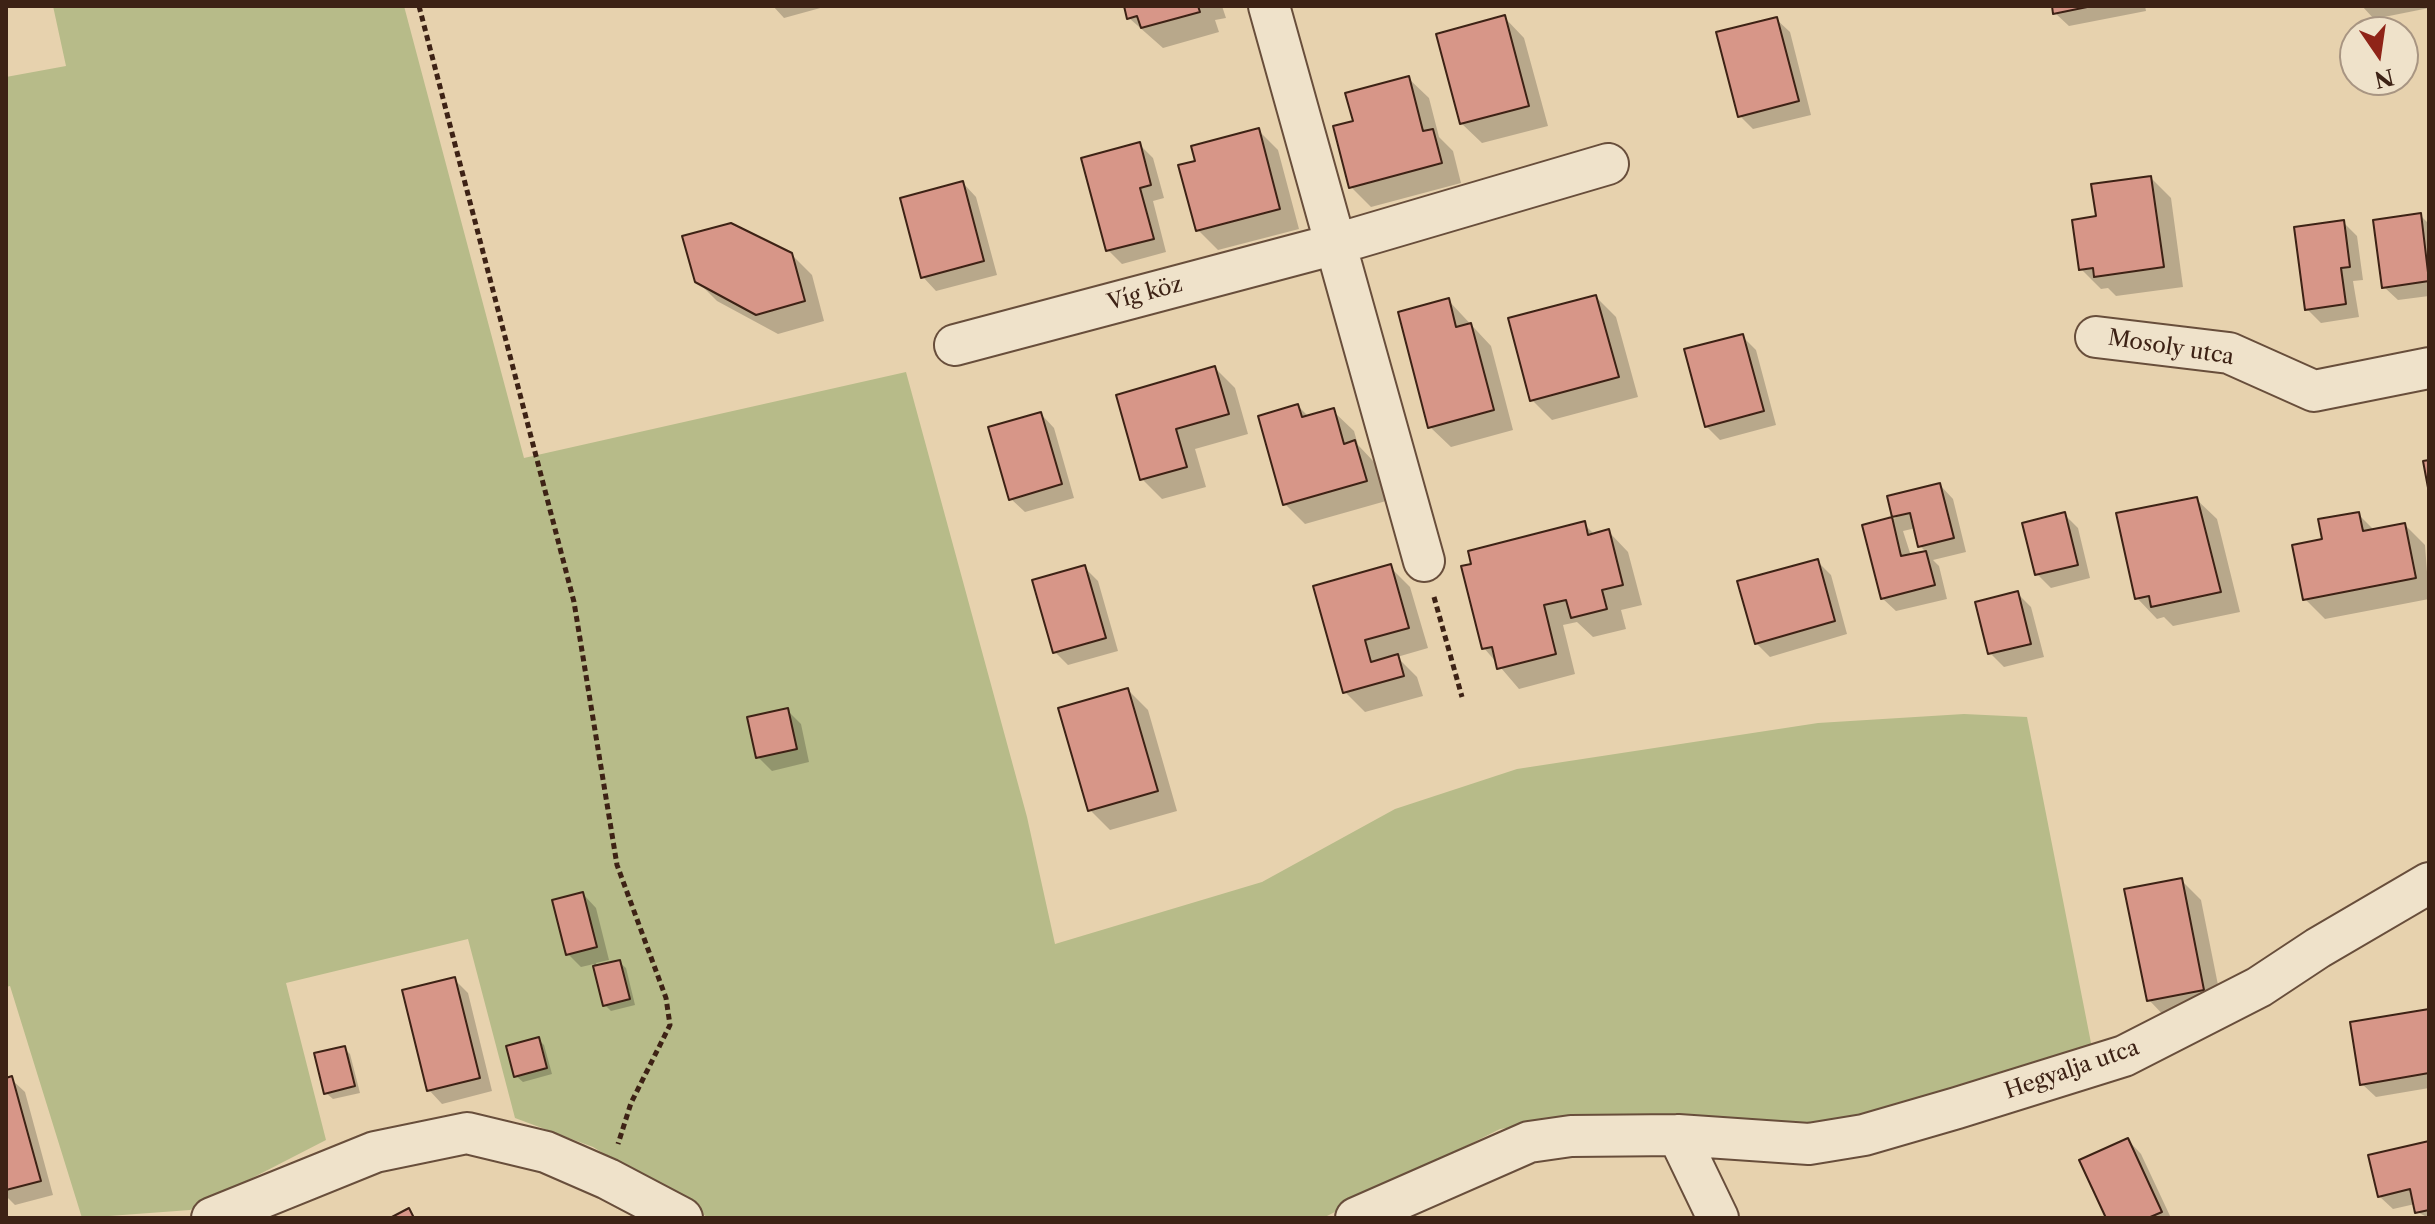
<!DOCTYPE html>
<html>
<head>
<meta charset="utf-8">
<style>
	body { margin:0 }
	#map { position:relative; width:2435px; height:1224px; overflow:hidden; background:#e7d2ae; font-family:"Libre Caslon Text",serif }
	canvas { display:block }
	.frame { position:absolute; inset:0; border:8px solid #3d2215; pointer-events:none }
	.north { position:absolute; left:2339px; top:16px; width:80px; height:80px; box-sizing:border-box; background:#efe2ca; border:2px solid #a89582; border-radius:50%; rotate:167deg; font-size:22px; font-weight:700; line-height:32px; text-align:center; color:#3d2215 }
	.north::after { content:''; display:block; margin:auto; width:28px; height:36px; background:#8f2418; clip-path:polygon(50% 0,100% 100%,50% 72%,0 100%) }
</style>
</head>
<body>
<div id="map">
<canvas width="2435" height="1224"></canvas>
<div class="frame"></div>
<div class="north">N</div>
</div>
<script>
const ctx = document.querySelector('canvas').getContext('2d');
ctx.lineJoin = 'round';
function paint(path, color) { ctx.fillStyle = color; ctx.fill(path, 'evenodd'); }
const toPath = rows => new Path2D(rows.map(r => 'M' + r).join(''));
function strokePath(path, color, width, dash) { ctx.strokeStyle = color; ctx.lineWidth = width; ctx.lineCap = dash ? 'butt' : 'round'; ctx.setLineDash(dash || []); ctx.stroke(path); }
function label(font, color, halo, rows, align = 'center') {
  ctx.font = font + ' "Libre Caslon Text",serif'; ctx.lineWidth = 6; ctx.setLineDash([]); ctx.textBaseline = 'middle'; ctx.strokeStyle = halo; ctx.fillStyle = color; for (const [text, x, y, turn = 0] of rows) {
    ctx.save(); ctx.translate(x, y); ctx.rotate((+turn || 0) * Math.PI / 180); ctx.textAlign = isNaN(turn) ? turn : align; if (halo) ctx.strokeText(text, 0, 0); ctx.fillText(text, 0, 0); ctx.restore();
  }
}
const green = toPath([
	[53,6,404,6,524,458,906,372,1027,817,1055,944,1262,882,1395,809,1517,769,1818,723,1964,714,2027,717,2092,1048,1985,1085,1822,1126,1574,1119,1500,1129,1323,1218,709,1218,593,1147,515,1118,468,939,286,983,326,1140,190,1210,82,1218,10,986,6,987,6,77,66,66]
]);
const shadow = toPath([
	[773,6,824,6,824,7,784,18],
	[1126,6,1222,6,1226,18,1215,20,1219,32,1163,48,1129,18],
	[2054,6,2145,6,2146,11,2069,26,2055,13],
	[2362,6,2429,6,2429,8,2374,19],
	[1504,17,1524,38,1548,126,1482,143,1461,123],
	[1776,19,1790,32,1811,115,1753,129,1740,116],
	[1408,78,1429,98,1439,137,1453,151,1461,183,1371,207,1351,187,1355,122],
	[1258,130,1278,150,1299,229,1218,250,1198,230,1197,162],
	[1139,144,1153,158,1164,198,1153,201,1166,252,1122,264,1108,250],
	[2151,178,2171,198,2183,287,2116,296,2108,288,2101,289,2081,269,2098,218],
	[963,183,976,197,997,275,936,291,923,277],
	[2420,215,2429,224,2429,296,2398,300,2384,287],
	[2343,222,2357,236,2363,280,2353,281,2359,317,2321,323,2307,309],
	[791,254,812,275,824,321,778,334,717,301,696,280],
	[1596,297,1616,317,1638,397,1552,420,1532,400],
	[1448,300,1491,346,1513,430,1451,447,1430,427],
	[1742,336,1756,350,1776,425,1720,440,1706,426],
	[1215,368,1235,388,1248,434,1195,449,1206,487,1162,499,1142,479],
	[1298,406,1309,417,1333,411,1354,431,1358,445,1375,463,1386,501,1305,524,1285,504],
	[1041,414,1054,428,1074,498,1025,512,1011,499],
	[1940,485,1953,499,1966,552,1933,560,1939,566,1947,599,1896,611,1882,598,1865,526,1896,518,1894,516],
	[1916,528,1920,546,1927,553,1911,556,1903,531],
	[2196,499,2217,519,2240,612,2173,626,2164,617,2157,619,2137,598],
	[2064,514,2078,528,2090,578,2051,588,2037,574],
	[2358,514,2375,531,2405,525,2425,545,2429,599,2325,619,2305,599,2325,541],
	[1584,524,1595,535,1608,531,1628,552,1642,605,1621,610,1626,629,1593,637,1577,622,1563,625,1575,674,1519,689,1484,648],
	[1817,561,1831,575,1847,634,1770,657,1756,643],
	[1084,567,1098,581,1118,651,1068,665,1055,652],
	[1390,567,1410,587,1428,648,1397,657,1417,677,1423,696,1365,712,1345,692],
	[2017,593,2031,607,2044,657,2004,667,1990,653],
	[1128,690,1148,710,1177,811,1110,830,1090,810],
	[787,710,801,724,809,762,772,771,758,757],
	[2181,880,2201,900,2223,1010,2169,1021,2149,1000],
	[583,894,596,908,609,960,596,963,597,967,619,962,626,968,635,1005,611,1011,605,1005,594,964,581,967,568,954],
	[454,979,468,993,492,1091,442,1104,429,1090],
	[2429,1011,2429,1088,2376,1097,2362,1084],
	[538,1039,544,1045,552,1074,523,1082,516,1076],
	[344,1048,350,1054,360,1093,333,1099,326,1093],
	[11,1079,25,1092,53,1195,15,1205,6,1196,6,1080],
	[2128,1140,2141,1154,2171,1218,2109,1218],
	[2429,1143,2429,1218,2417,1212,2415,1204,2393,1209,2379,1196]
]);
const building = toPath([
	[1124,6,1198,6,1200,12,1141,28,1137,16,1127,19,1124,6],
	[2052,6,2092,6,2053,14,2052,6],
	[1505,15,1529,106,1460,124,1436,34,1505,15],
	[1777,17,1799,101,1738,117,1716,32,1777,17],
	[1409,76,1423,131,1433,129,1442,163,1349,188,1333,126,1353,121,1345,93,1409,76],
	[1259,128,1280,209,1196,231,1178,165,1195,161,1191,146,1259,128],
	[1140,142,1151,185,1140,188,1154,239,1106,251,1081,158,1140,142],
	[2151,176,2164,267,2094,277,2093,268,2079,270,2072,220,2096,216,2091,184,2151,176],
	[963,181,984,261,921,278,900,198,963,181],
	[2421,213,2429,281,2382,288,2373,220,2421,213],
	[2344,220,2350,267,2341,268,2346,304,2305,310,2294,227,2344,220],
	[731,223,792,253,805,301,756,315,695,282,682,236,731,223],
	[1596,295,1619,377,1530,401,1508,318,1596,295],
	[1449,298,1456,327,1471,323,1494,410,1428,428,1398,312,1449,298],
	[1743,334,1764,411,1705,427,1684,349,1743,334],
	[1215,366,1229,414,1176,429,1187,467,1140,480,1116,395,1215,366],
	[1298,404,1302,417,1334,408,1344,444,1355,440,1367,481,1283,505,1258,416,1298,404],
	[1041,412,1062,484,1009,500,988,427,1041,412],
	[2429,460,2429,493,2423,461,2429,460],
	[1940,483,1954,538,1918,547,1910,513,1892,517,1887,496,1940,483],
	[2197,497,2221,592,2151,607,2149,596,2135,599,2116,513,2197,497],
	[2065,512,2078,565,2035,575,2022,523,2065,512],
	[2359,512,2363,531,2405,523,2416,578,2303,600,2292,545,2322,539,2318,519,2359,512],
	[1892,517,1901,556,1926,551,1935,585,1881,599,1862,525,1892,517],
	[1585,521,1588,535,1609,529,1623,585,1602,590,1607,609,1571,618,1566,600,1544,605,1556,654,1497,669,1492,647,1482,649,1461,566,1471,564,1468,551,1585,521],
	[1818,559,1835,621,1755,644,1737,581,1818,559],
	[1391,564,1409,628,1365,640,1371,662,1398,654,1404,676,1343,693,1313,586,1391,564],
	[1085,565,1106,638,1053,653,1032,580,1085,565],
	[2018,591,2031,644,1988,654,1975,602,2018,591],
	[1128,688,1158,791,1088,811,1058,708,1128,688],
	[788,708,797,749,756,758,747,717,788,708],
	[2182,878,2204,990,2147,1001,2124,889,2182,878],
	[583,892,597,947,566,955,552,900,583,892],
	[620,960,630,999,603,1006,593,966,620,960],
	[455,977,480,1078,427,1091,402,990,455,977],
	[2429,1009,2429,1073,2360,1085,2350,1022,2429,1009],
	[539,1037,547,1068,514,1077,506,1046,539,1037],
	[345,1046,355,1086,324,1094,314,1053,345,1046],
	[12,1076,41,1181,6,1190,6,1078,12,1076],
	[2128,1138,2162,1212,2148,1218,2106,1218,2079,1160,2128,1138],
	[2429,1141,2429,1210,2415,1213,2410,1189,2378,1197,2368,1155,2429,1141],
	[409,1208,414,1218,390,1218,409,1208]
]);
const path = toPath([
	[419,6,574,602,617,865,666,998,670,1025,631,1103,618,1144],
	[1434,597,1462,697]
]);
const minor = toPath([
	[1269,6,1424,561],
	[2096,337,2229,353,2314,391,2429,368],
	[955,345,1336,244,1608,164],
	[1678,1135,1718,1218],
	[212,1218,375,1152,467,1133,546,1152,608,1179,682,1218],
	[1356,1218,1529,1142,1571,1136,1678,1135,1809,1144,1864,1135,1957,1108,2124,1056,2259,987,2318,948,2429,883]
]);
const streetNames = [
	["Víg köz",1145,294,-15],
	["Mosoly utca",2171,348,9],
	["Hegyalja utca",2072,1070,-19]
];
paint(green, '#b7bb89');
paint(shadow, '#0003');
paint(building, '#d79688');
strokePath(building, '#3d2215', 2);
strokePath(minor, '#684e3b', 44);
strokePath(path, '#3d2215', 5, [6, 4]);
strokePath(minor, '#efe2ca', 40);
label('22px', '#3d2215', '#efe2ca', streetNames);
</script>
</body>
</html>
